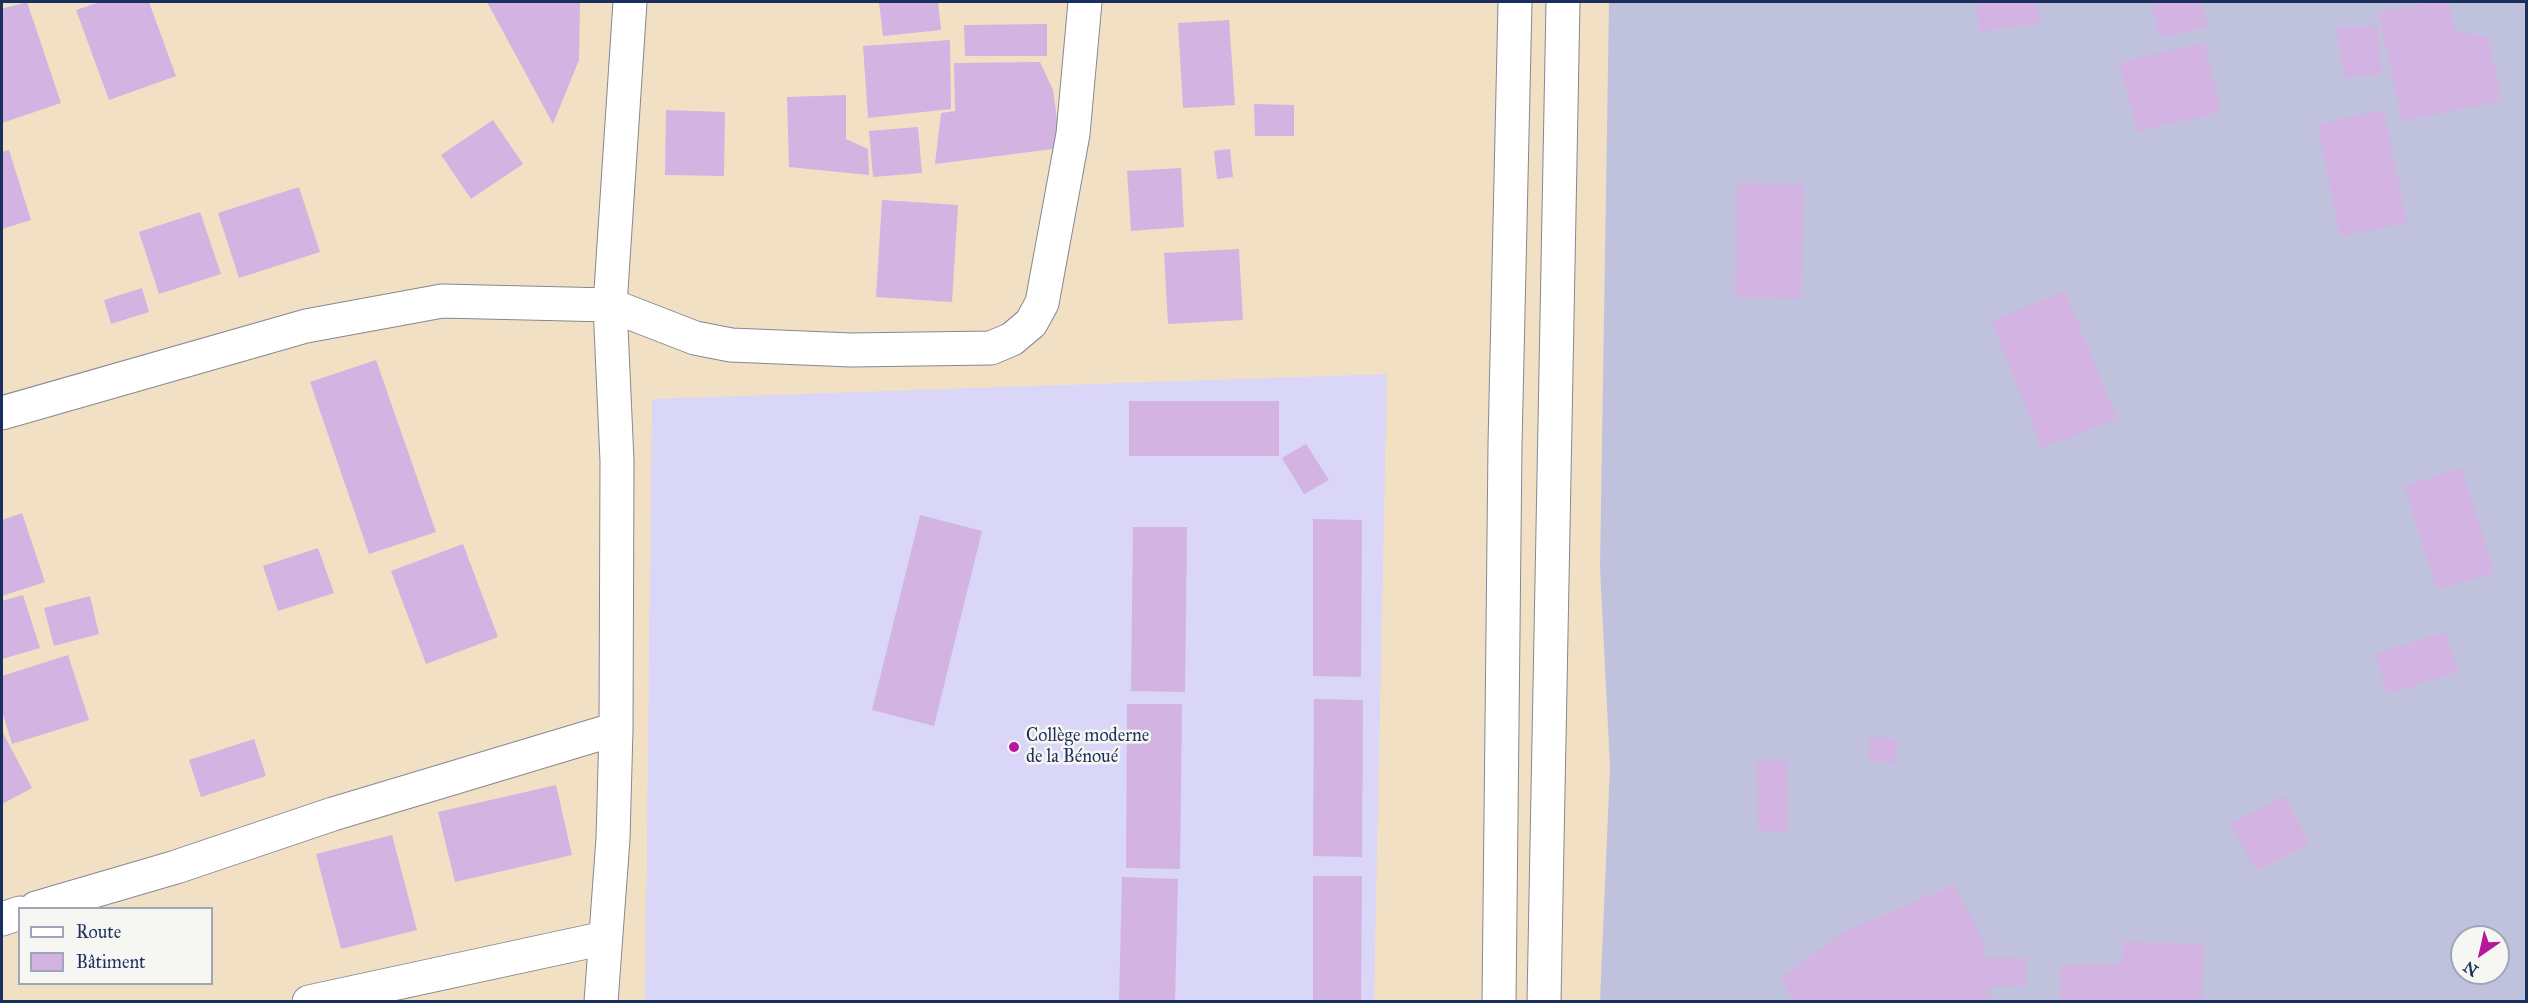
<!DOCTYPE html>
<html>
<head>
<meta charset="utf-8">
<style>
	body { margin:0 }
	#map { position:relative; width:2528px; height:1003px; overflow:hidden; background:#f2e0c4; font-family:"IM FELL Great Primer",serif }
	canvas { display:block }
	.frame { position:absolute; inset:0; border:3px solid #1b2f5e; pointer-events:none }
	.legend { position:absolute; left:18px; top:907px; width:195px; height:78px; box-sizing:border-box; background:#f6f6f2; border:2px solid #9ea6b7; margin:0; padding:8px 10px; list-style:none; font-size:18px; color:#1b2f5e }
	.legend li { display:flex; align-items:center; gap:12px; height:30px }
	.legend b { width:30px; border:2px solid #9ea6b7 }
	.north { position:absolute; left:2450px; top:925px; width:60px; height:60px; box-sizing:border-box; background:#f6f6f2; border:2px solid #9ea6b7; border-radius:50%; rotate:214deg; font-size:16px; font-weight:700; line-height:24px; text-align:center; color:#1b2f5e }
	.north::after { content:''; display:block; margin:auto; width:21px; height:27px; background:#b5179e; clip-path:polygon(50% 0,100% 100%,50% 72%,0 100%) }
</style>
</head>
<body>
<div id="map">
<canvas width="2528" height="1003"></canvas>
<div class="frame"></div>
<ul class="legend">
<li><b style="height:8px;background:#fff"></b>Route</li>
<li><b style="height:16px;background:#d2b3e2"></b>Bâtiment</li>
</ul>
<div class="north">N</div>
</div>
<script>
const ctx = document.querySelector('canvas').getContext('2d');
ctx.lineJoin = 'round';
function paint(path, color) { ctx.fillStyle = color; ctx.fill(path, 'evenodd'); }
const toPath = rows => new Path2D(rows.map(r => 'M' + r).join(''));
function strokePath(path, color, width, dash) { ctx.strokeStyle = color; ctx.lineWidth = width; ctx.lineCap = dash ? 'butt' : 'round'; ctx.setLineDash(dash || []); ctx.stroke(path); }
function label(font, color, halo, rows, align = 'center') {
  ctx.font = font + ' "IM FELL Great Primer",serif'; ctx.lineWidth = 5; ctx.setLineDash([]); ctx.textBaseline = 'middle'; ctx.strokeStyle = halo; ctx.fillStyle = color; for (const [text, x, y, turn = 0] of rows) {
    ctx.save(); ctx.translate(x, y); ctx.rotate((+turn || 0) * Math.PI / 180); ctx.textAlign = isNaN(turn) ? turn : align; if (halo) ctx.strokeText(text, 0, 0); ctx.fillText(text, 0, 0); ctx.restore();
  }
}
const built = toPath([
	[1387,374,1374,1001,645,1002,652,399]
]);
const industrial = toPath([
	[1609,2,2526,2,2526,1001,1600,1001,1610,766,1600,568],
	[2462,937,2498,937,2498,973,2462,973]
]);
const building = toPath([
	[27,2,61,103,2,123,2,9],
	[100,2,149,2,176,76,109,100,76,10],
	[487,2,580,2,579,60,553,124],
	[879,2,938,2,941,30,883,36],
	[1975,2,2037,2,2041,23,1980,32],
	[2151,2,2202,2,2208,27,2159,38],
	[2428,2,2449,2,2455,30,2488,37,2502,101,2402,121,2378,12],
	[1229,20,1235,105,1183,108,1178,23],
	[1047,24,1047,56,965,56,964,25],
	[2378,26,2382,74,2344,78,2336,28],
	[950,40,951,109,868,118,863,46],
	[2204,42,2221,112,2137,132,2119,63],
	[1040,62,1053,90,1061,148,935,164,941,113,955,111,954,63],
	[846,95,846,139,868,149,869,175,789,167,787,97],
	[1254,104,1294,105,1294,136,1255,136],
	[666,110,725,112,724,176,665,175],
	[2384,110,2407,223,2340,236,2317,124],
	[493,120,523,164,471,199,441,155],
	[918,127,922,173,873,177,869,131],
	[1230,149,1233,177,1217,179,1214,151],
	[9,150,31,220,2,229,2,152],
	[1181,168,1184,227,1131,231,1127,171],
	[1737,183,1804,185,1801,299,1735,297],
	[299,187,320,252,239,278,218,213],
	[882,200,958,205,952,302,876,297],
	[200,212,221,274,159,294,139,232],
	[1239,249,1243,320,1168,324,1164,253],
	[142,288,149,312,111,324,104,300],
	[2065,291,2117,419,2042,448,1991,321],
	[376,360,436,532,369,554,310,382],
	[1129,401,1279,401,1279,456,1129,456],
	[1306,444,1329,480,1304,494,1282,458],
	[2462,468,2495,573,2437,590,2404,486],
	[22,513,45,582,2,596,2,520],
	[920,515,982,531,934,726,872,710],
	[1313,519,1362,520,1361,677,1313,676],
	[1133,527,1187,527,1185,692,1131,691],
	[463,544,498,637,426,664,391,571],
	[318,548,334,593,278,611,263,566],
	[23,595,40,648,2,659,2,601],
	[90,596,99,634,54,646,44,608],
	[2445,632,2458,672,2388,694,2375,654],
	[68,655,89,720,12,744,2,711,2,676],
	[1314,699,1363,700,1362,857,1313,856],
	[1127,704,1182,704,1180,869,1126,868],
	[2,731,32,788,2,804],
	[1870,737,1898,739,1896,763,1868,761],
	[254,739,266,776,201,797,189,760],
	[1757,761,1787,761,1788,831,1758,831],
	[556,785,572,855,455,882,438,812],
	[2285,796,2310,844,2256,871,2231,823],
	[392,835,417,930,341,949,316,854],
	[1313,876,1362,876,1361,1002,1313,1002],
	[1122,877,1178,879,1175,1002,1119,1002],
	[1954,885,1985,944,1984,957,2026,958,2026,986,1988,987,1992,1002,1793,1002,1781,977,1845,931],
	[2123,941,2204,944,2202,1002,2061,1002,2060,965,2122,964]
]);
const street = toPath([
	[2,413,306,326,442,301,610,305,695,338,731,345,851,350,991,348,1012,339,1031,323,1042,303,1073,134,1085,2],
	[36,908,176,867,333,814,616,729],
	[2,919,20,913],
	[309,1002,605,938],
	[601,1002,613,839,616,729,617,461,610,305,630,2]
]);
const primary = toPath([
	[1499,1002,1505,445,1515,2],
	[1544,1002,1563,2]
]);
const markers = [
	[1014,747,6,"#b5179e"]
];
const poiNames = [
	["Collège moderne",1026,737],
	["de la Bénoué",1026,758]
];
paint(built, '#dad6f7');
paint(industrial, '#c0c2dd');
paint(building, '#d2b3e2');
strokePath(street, '#868891', 35);
strokePath(primary, '#868891', 35);
strokePath(street, '#fff', 33);
strokePath(primary, '#fff', 33);
for (const [x, y, r, color] of markers) { const dot = new Path2D(); dot.arc(x, y, r, 0, 2 * Math.PI); ctx.fillStyle = color; ctx.fill(dot); strokePath(dot, '#f6f6f2', 2); }
label('18px', '#1b2f5e', '#f6f6f2', poiNames, 'left');
</script>
</body>
</html>
